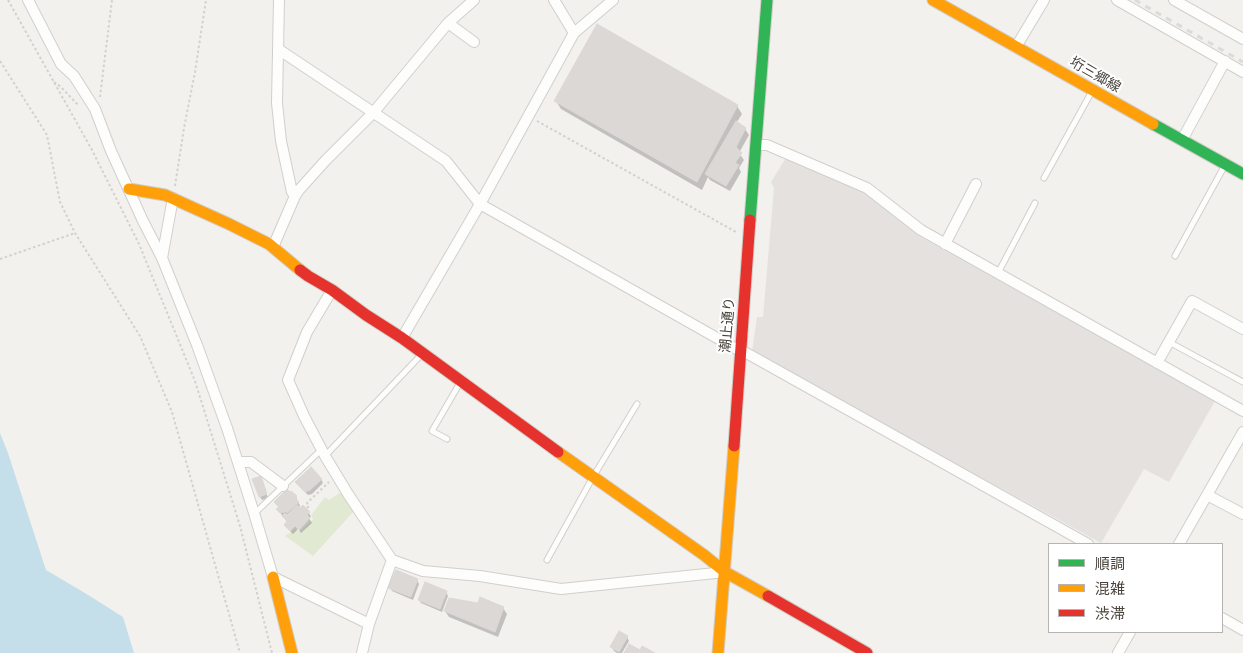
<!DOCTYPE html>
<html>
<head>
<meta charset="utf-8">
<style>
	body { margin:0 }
	#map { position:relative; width:1243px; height:653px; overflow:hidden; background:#f3f1ee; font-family:"Fira Sans Condensed","Noto Sans JP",sans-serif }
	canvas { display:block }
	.legend { position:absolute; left:1048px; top:543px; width:175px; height:90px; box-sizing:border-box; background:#fff; border:1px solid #b6b3b1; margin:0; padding:6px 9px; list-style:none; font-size:15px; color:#48423b }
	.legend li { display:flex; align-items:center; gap:10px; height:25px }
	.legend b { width:25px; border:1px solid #b6b3b1 }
</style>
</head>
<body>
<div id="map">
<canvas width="1243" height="653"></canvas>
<ul class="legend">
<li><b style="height:6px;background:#30b455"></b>順調</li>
<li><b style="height:6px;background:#ff9f0a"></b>混雑</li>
<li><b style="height:6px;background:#e5322d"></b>渋滞</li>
</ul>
</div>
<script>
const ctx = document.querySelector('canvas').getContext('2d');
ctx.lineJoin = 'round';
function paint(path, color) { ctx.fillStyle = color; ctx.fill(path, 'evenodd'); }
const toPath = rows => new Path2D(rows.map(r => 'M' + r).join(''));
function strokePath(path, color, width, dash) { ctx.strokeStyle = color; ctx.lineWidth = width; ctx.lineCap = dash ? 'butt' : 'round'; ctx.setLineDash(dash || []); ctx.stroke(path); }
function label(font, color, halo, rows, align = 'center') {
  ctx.font = font + ' "Fira Sans Condensed","Noto Sans JP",sans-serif'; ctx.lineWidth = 4; ctx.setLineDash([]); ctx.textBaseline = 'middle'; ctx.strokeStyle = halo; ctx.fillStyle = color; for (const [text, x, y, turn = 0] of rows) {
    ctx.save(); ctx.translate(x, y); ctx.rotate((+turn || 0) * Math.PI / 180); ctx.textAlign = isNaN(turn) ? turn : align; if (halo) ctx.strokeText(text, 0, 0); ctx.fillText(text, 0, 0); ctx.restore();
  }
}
const industrial = toPath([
	[786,158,868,192,919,236,1215,401,1169,482,1144,469,1101,543,752,352,757,317,763,317,774,188,771,182]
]);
const green = toPath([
	[343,491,355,510,313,556,285,536,295,529,300,532,313,519,311,515,325,497,329,500]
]);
const water = toPath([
	[0,433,8,453,46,570,85,593,123,617,134,653,0,653]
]);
const shadow = toPath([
	[556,101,737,106,742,114,737,122,745,129,749,135,739,153,744,160,739,168,741,172,730,191,710,180,708,177,702,190,561,109],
	[321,479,323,483,312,494,308,495,299,486],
	[262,481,268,498,262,500,260,497],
	[296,497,300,506,298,508,309,513,311,517,309,518,312,523,301,533,298,529,293,534,288,529,288,522,280,513,279,508,275,502],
	[417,580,419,584,413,600,392,591,390,588],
	[446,592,448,596,442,612,421,603,419,600],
	[503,608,507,614,498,637,449,617,445,611],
	[627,637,629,641,622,653,617,653,614,651,612,647]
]);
const building = toPath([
	[597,24,738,105,697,182,554,101,597,24],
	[736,121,746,128,736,147,742,153,735,163,739,165,726,186,705,174,736,121],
	[311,467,322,479,310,490,305,492,295,482,311,467],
	[261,476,267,494,259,497,252,479,261,476],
	[287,489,290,492,291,491,297,496,295,498,299,502,287,513,286,511,284,513,283,511,281,514,276,509,279,507,274,502,287,489],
	[297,505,300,508,303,505,310,512,307,515,310,518,299,530,295,526,290,531,284,525,287,521,282,516,285,513,287,515,297,505],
	[396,570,418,579,411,597,388,588,396,570],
	[425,582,447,591,440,609,418,600,425,582],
	[480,597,504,607,495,632,444,611,449,598,478,603,480,597],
	[619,631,628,636,619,652,610,647,619,631],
	[629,644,640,650,642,646,655,653,624,653,629,644]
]);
const path = toPath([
	[8,0,92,150,139,244,195,381,240,526,272,653],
	[0,61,47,135,60,202,75,233,140,336,172,412,240,653],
	[54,82,61,87,79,106],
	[100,97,112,0],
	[537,121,736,232],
	[175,186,184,128,195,72,206,0],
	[0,259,75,233],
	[307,508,309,506,307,503,329,482]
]);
const lane = toPath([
	[1044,178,1091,93],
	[1175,256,1225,165],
	[998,273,1035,203],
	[1169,342,1243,382],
	[447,439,432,431,461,381],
	[325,456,422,354],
	[255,513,321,450],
	[547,560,593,477,637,404]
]);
const street = toPath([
	[28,0,61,64,74,76,95,109,111,151,143,221,162,258],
	[279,0,277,103,281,141,292,192,295,196],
	[554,0,574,33],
	[1117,0,1243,72],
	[1174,0,1243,39],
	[448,23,474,42],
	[1016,47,1044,0],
	[278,49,446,161,480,204,740,351],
	[1182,140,1225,61],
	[756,145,767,145,867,188,921,230,1243,411],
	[173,198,162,258,197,345,227,428,254,513,273,577,369,624],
	[945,244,976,184],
	[273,247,295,196,299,190,326,160,373,113,448,23,474,0],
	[332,290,307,332,288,380,304,416,325,456,348,494,392,560,423,571,480,576,561,589,725,572],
	[402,338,480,204,574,33,613,0],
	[741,350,1088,544],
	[1157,363,1192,301,1243,329],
	[238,462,251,462,283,486],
	[1207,495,1243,514],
	[1179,544,1243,432],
	[1222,618,1243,630],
	[362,653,369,624,392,560],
	[1118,653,1130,632]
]);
const fast = toPath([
	[1153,124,1243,174],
	[750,220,767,0]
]);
const slow = toPath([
	[933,0,1153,124],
	[129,189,165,195,229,224,269,244,300,270],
	[558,452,704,555,725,572,768,596],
	[273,577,292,653],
	[718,653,734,446]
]);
const jam = toPath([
	[300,270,308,276,332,290,366,315,402,338,558,452],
	[734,446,750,220],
	[768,596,867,653]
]);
const rail = toPath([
	[1135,0,1243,62]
]);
const streetNames = [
	["垳三郷線",1095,75,30],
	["潮止通り",728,325,-85]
];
paint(industrial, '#e4e1de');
paint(green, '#e2e9d2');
paint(water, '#c5dfea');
paint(shadow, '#0003');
paint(building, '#dbd8d5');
strokePath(building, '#dbd8d4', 1);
strokePath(lane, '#d1cfcc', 7);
strokePath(street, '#d1cfcc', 12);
strokePath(fast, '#d1cdc6', 13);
strokePath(slow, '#d1cdc6', 13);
strokePath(jam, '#d1cdc6', 13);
strokePath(path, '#d2d1cc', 2, [2.5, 2.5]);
strokePath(lane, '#fdfdfc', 5);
strokePath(street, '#fdfdfc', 10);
strokePath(fast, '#30b455', 11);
strokePath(slow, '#ff9f0a', 11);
strokePath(jam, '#e5322d', 11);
strokePath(rail, '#dbdbda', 3, [6, 6]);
label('14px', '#48423b', '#fff', streetNames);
</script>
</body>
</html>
